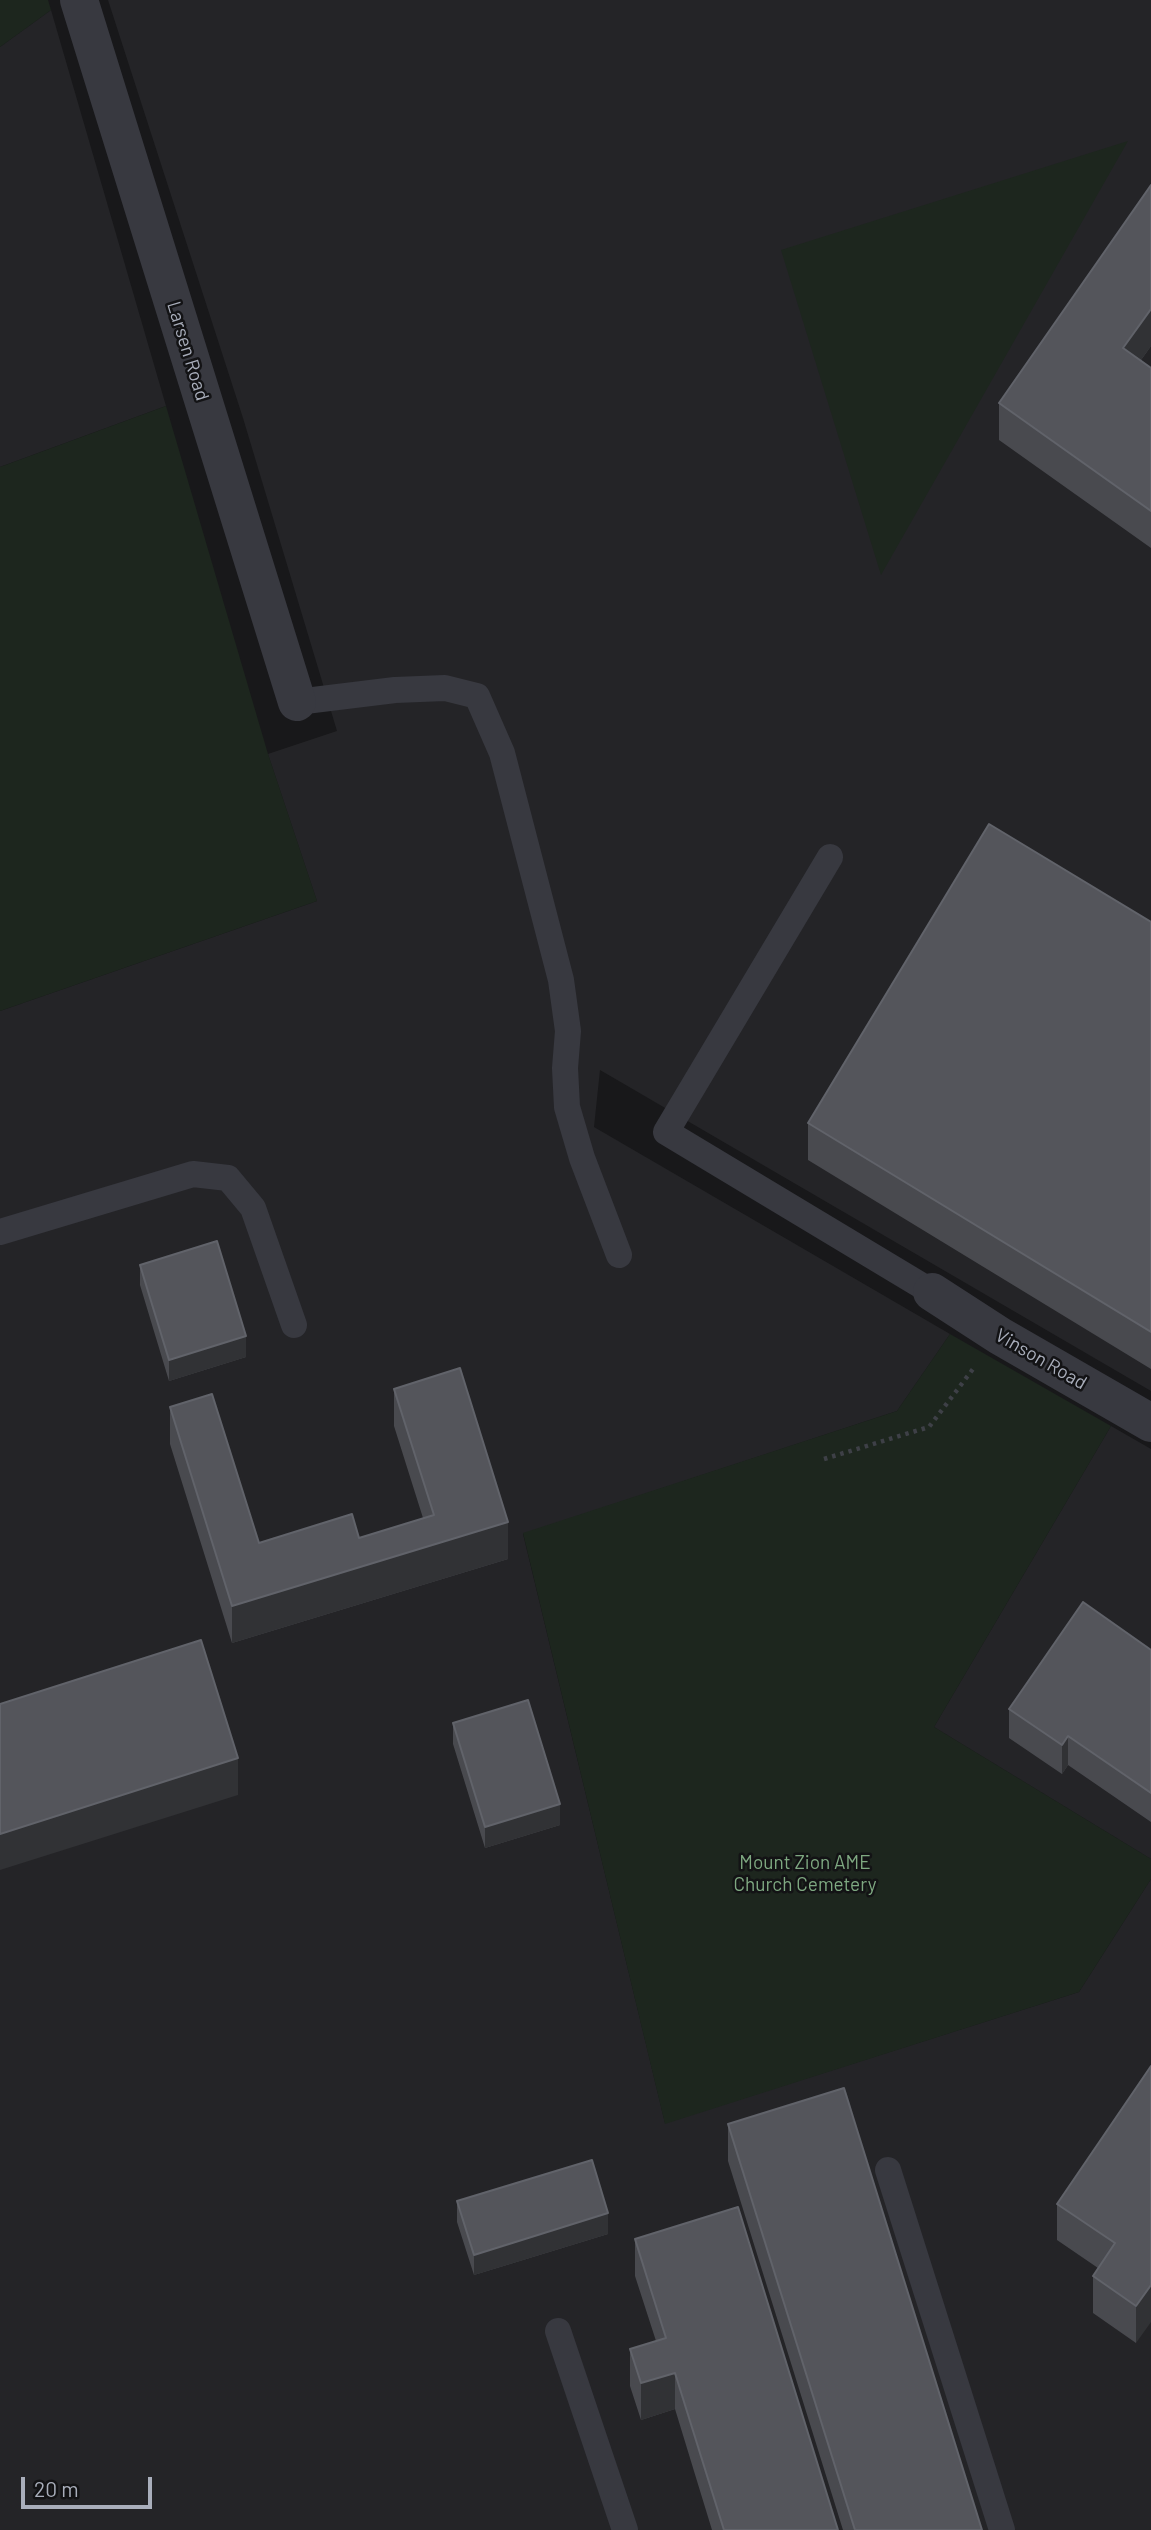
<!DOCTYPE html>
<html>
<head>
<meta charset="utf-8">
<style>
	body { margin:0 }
	#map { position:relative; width:1151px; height:2530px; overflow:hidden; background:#18181a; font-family:Barlow,sans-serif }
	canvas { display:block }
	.scale { position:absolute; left:21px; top:2477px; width:131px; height:32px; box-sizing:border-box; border:4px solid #a9aebb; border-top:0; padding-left:9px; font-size:21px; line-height:24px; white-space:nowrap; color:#a9aebb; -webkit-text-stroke:5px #131315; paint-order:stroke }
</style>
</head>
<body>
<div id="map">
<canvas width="1151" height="2530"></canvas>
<div class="scale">20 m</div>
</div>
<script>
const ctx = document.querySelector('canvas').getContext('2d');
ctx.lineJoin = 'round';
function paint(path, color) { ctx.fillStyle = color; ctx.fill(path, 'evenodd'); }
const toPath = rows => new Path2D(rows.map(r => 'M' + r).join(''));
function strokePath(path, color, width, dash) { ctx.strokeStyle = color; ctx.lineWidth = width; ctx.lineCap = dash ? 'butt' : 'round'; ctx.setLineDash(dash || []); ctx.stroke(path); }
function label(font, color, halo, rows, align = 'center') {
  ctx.font = font + ' Barlow,sans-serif'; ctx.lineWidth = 5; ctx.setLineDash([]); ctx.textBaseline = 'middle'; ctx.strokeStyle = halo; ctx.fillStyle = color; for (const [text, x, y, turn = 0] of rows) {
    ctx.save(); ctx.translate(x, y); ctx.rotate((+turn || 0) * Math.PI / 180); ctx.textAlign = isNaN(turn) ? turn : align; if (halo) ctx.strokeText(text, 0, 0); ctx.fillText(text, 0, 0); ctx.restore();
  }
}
const built = toPath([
	[108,0,1151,0,1151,1391,600,1070,594,1127,950,1334,897,1411,523,1534,665,2123,1079,1992,1151,1879,1151,2530,0,2530,0,1011,317,901,268,754,337,731,243,418],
	[51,10,166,406,0,467,0,47],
	[1111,1426,1151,1449,1151,1859,934,1727]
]);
const green = toPath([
	[0,0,48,0,51,10,0,47],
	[1128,141,881,575,781,250],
	[166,406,268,754,317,901,0,1011,0,467],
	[950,1334,1111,1426,934,1727,1151,1859,1151,1879,1079,1992,665,2124,523,1533,897,1411]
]);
const path = toPath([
	[824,1459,929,1427,973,1369]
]);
const service = toPath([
	[297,702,395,690,445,688,477,696,502,753,561,980,568,1031,565,1068,567,1107,582,1158,619,1255],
	[830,857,666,1132,932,1292],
	[0,1232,193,1174,228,1178,253,1208,294,1325],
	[888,2170,1002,2530],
	[558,2331,625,2530]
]);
const minor = toPath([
	[79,0,297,702],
	[932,1292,1000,1336,1151,1423]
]);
const wall = toPath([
	[1151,346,1141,360,1151,368,1151,548,999,440,999,403],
	[1151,922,1151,1369,808,1160,808,1123],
	[140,1265,246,1357,169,1381,140,1285],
	[394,1389,508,1559,232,1643,170,1444,170,1407,259,1543,359,1538,423,1518,394,1426],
	[1151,1650,1151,1822,1068,1765,1062,1774,1009,1738,1009,1709],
	[453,1723,560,1825,485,1848,453,1744],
	[1151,2066,1136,2343,1093,2313,1093,2276,1098,2268,1057,2240,1057,2204],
	[728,2124,982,2530,843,2530,728,2161],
	[457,2201,608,2234,474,2275,457,2222],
	[635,2239,838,2530,712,2530,675,2409,641,2420,630,2386,630,2349,656,2341,635,2276]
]);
const shadedWall = toPath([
	[1151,309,1151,346,1123,385,1123,348],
	[246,1336,246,1357,169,1381,169,1360],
	[508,1522,508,1559,232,1643,232,1606],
	[1068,1736,1068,1765,1062,1774,1062,1745],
	[238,1758,238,1795,0,1870,0,1834],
	[560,1804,560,1825,485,1848,485,1827],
	[608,2213,608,2234,474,2275,474,2255],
	[1151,2285,1151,2322,1136,2343,1136,2306],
	[675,2373,675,2409,641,2420,641,2383]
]);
const building = toPath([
	[1151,185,1151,309,1123,348,1151,368,1151,511,999,403,1151,185],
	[989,824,1151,922,1151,1332,808,1123,989,824],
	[217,1241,246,1336,169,1360,140,1265,217,1241],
	[460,1368,508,1522,232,1606,170,1407,212,1394,259,1543,352,1514,359,1538,434,1515,394,1389,460,1368],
	[1083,1602,1151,1650,1151,1793,1068,1736,1062,1745,1009,1709,1083,1602],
	[201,1640,238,1758,0,1834,0,1704,201,1640],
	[528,1700,560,1804,485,1827,453,1723,528,1700],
	[1151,2066,1151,2285,1136,2306,1093,2276,1115,2243,1057,2204,1151,2066],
	[844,2088,982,2530,855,2530,728,2124,844,2088],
	[592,2160,608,2213,474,2255,457,2201,592,2160],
	[738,2207,838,2530,724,2530,675,2373,641,2383,630,2349,666,2338,635,2239,738,2207]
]);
const streetNames = [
	["Larsen Road",188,351,73],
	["Vinson Road",1041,1359,30]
];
const parkNames = [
	["Mount Zion AME",805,1863],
	["Church Cemetery",805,1885]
];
paint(built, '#242427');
paint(green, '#1d261e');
strokePath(path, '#3e4047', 4.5, [3.5, 5]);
strokePath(service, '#383940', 26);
strokePath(minor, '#383940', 38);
paint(wall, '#494a4f');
paint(shadedWall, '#313235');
paint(building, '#54555b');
strokePath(building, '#61636a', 2);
label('19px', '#a9aebb', '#131315', streetNames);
label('19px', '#7ea881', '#131315', parkNames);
</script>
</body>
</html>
